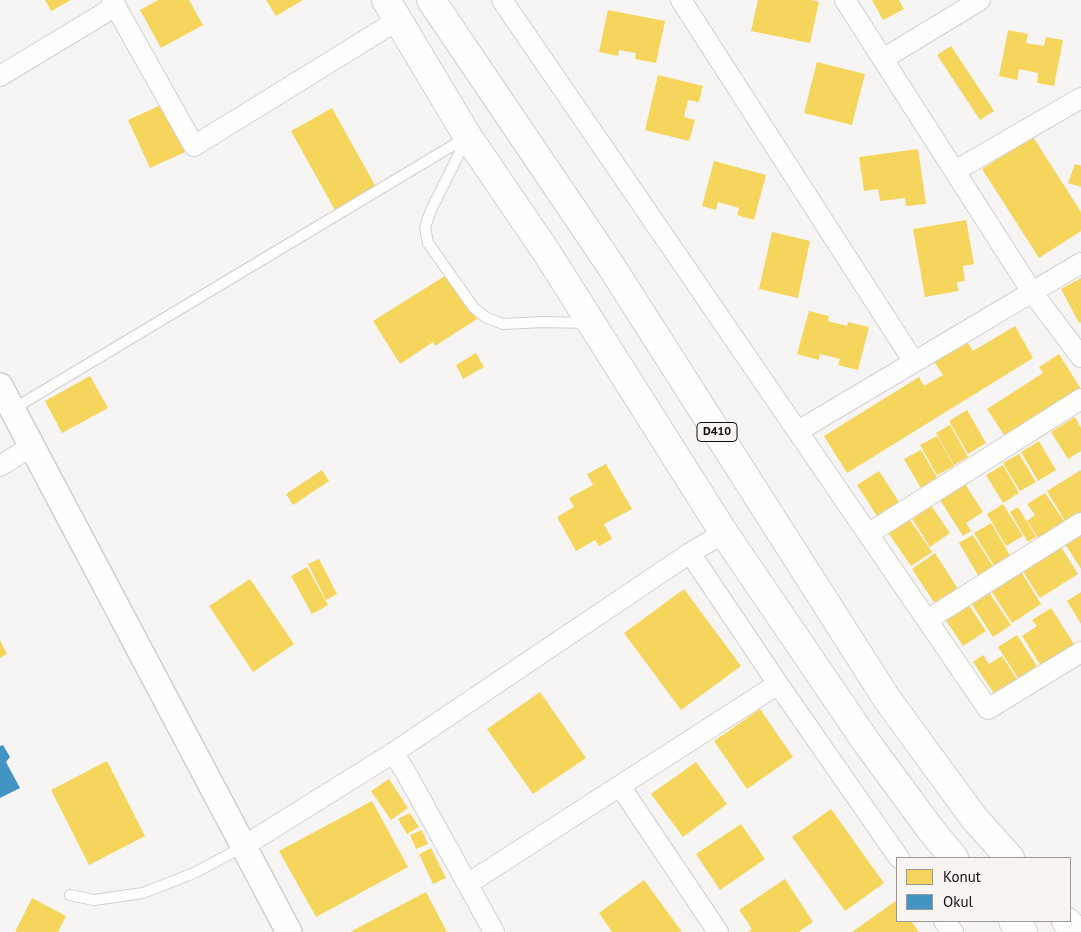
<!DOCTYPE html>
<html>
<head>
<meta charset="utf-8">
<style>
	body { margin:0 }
	#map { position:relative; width:1081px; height:932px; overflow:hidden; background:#f7f5f3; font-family:"PT Sans",sans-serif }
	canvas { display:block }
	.legend { position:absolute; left:896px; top:857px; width:175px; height:65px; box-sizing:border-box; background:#f8f4f2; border:1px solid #9b9896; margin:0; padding:6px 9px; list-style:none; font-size:15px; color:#0f0d0d }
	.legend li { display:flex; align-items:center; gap:10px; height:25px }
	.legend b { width:25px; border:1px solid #9b9896 }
</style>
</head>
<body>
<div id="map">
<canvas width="1081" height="932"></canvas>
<ul class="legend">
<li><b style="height:14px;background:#f6d55c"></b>Konut</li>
<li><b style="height:14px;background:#4393c3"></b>Okul</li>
</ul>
</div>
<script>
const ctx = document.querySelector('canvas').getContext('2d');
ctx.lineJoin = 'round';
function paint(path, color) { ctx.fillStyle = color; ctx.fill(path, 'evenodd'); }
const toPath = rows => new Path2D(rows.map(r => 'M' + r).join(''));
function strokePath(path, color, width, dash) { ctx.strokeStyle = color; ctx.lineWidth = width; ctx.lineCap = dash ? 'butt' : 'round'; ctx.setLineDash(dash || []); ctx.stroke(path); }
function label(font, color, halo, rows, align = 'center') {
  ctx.font = font + ' "PT Sans",sans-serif'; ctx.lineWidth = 5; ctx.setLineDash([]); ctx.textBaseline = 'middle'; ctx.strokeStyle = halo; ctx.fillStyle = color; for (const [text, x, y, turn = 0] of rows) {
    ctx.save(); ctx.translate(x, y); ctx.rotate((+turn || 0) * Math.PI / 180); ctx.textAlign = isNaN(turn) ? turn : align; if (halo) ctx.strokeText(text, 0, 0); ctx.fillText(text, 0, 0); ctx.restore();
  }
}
const homes = toPath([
	[45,0,71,0,51,11],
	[158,0,189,0,203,25,161,48,140,10],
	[266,0,303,0,276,16],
	[758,0,812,0,819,2,810,43,751,31],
	[872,0,899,0,904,9,883,20],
	[608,10,665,21,656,63,635,59,636,53,619,50,618,56,599,52],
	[1008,30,1028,34,1026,43,1044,46,1046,37,1063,40,1054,86,1037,83,1038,73,1019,69,1017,80,999,76],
	[951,46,994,111,980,120,937,55],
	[817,62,865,74,852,125,804,113],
	[658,75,703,86,699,102,688,100,684,117,695,120,689,141,645,130],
	[163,104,185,152,150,168,128,120],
	[332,108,377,189,336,212,291,131],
	[1033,137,1081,212,1081,231,1039,258,982,169],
	[918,149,926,204,906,206,905,198,880,201,878,189,864,191,859,157],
	[714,161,766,175,754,220,737,215,739,208,718,202,716,210,702,206],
	[1075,164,1081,166,1081,187,1068,183],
	[966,220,974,264,963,266,965,281,957,282,958,291,925,297,913,229],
	[772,232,810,241,798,298,759,289],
	[448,274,477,319,435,346,433,342,400,364,373,321],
	[1081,278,1081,322,1079,323,1061,289],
	[809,311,829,316,828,321,847,326,848,322,869,327,858,370,838,365,840,359,820,354,819,360,797,354],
	[1015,326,1033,358,847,473,824,436,919,377,924,386,943,375,931,357,964,337,973,351],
	[476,353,484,367,463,379,456,365],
	[1059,354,1081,389,1006,438,987,409,1043,373,1039,367],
	[90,376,108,408,62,433,45,401],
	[967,410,986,443,968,454,949,421],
	[1075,417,1081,428,1081,451,1068,459,1051,432],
	[950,425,968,457,954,465,936,433],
	[937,436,954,466,937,475,920,445],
	[1039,441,1056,470,1038,481,1021,452],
	[921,450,939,481,922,490,904,459],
	[1019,454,1036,482,1020,491,1003,463],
	[606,464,632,509,604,524,612,539,599,546,595,540,576,551,557,517,574,507,569,498,593,485,587,474],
	[1003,465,1019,493,1003,503,986,475],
	[322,470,329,481,293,505,286,494],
	[1081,470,1081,512,1065,521,1047,491],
	[879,471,899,502,877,516,857,485],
	[965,484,983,512,966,523,971,531,963,536,940,500],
	[1045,493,1066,524,1040,541,1027,521,1035,515,1027,504],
	[930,504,950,533,930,547,911,517],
	[1003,504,1023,536,1006,546,987,514],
	[1018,507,1036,537,1028,542,1010,512],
	[908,517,932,552,911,566,887,531],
	[991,523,1011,557,995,567,974,533],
	[1081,533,1081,569,1065,544],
	[973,535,994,568,979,577,959,543],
	[1058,542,1078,574,1040,598,1020,567],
	[935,553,962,595,939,610,912,569],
	[319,559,337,594,326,600,308,564],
	[307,567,328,605,312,614,291,576],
	[1020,570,1041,604,1012,623,990,589],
	[250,579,294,644,253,672,209,606],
	[684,589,741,666,681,710,624,633],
	[988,591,1011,625,993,637,971,603],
	[1081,592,1081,624,1067,601],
	[968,604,986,631,963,646,945,619],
	[1051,608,1076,647,1043,669,1022,636,1037,626,1032,620],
	[1017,635,1037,666,1018,678,998,647],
	[0,640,7,654,0,658],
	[983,655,989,664,1002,656,1018,681,995,695,973,662],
	[540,692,586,758,533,794,487,729],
	[760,709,793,757,747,789,714,741],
	[107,761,145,836,89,865,51,790],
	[696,762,727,804,683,837,651,794],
	[389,779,408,808,391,820,371,791],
	[372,801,408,867,316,917,279,851],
	[831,809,884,883,845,911,792,837],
	[410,813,419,827,407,834,398,819],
	[741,824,765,859,720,890,696,854],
	[422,830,428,844,416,849,410,835],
	[431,848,446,878,433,884,419,854],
	[785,879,813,922,798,932,748,932,752,929,739,910],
	[644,880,682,932,612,932,599,913],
	[426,892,447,932,350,932],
	[32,898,66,916,58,932,15,932],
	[897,900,897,921,911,921,919,932,852,932]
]);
const schools = toPath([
	[3,745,10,757,6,762,20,788,0,798,0,746]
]);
const service = toPath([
	[466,140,431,210,425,227,428,243,474,308,487,318,503,324,542,322,588,323],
	[13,409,467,137],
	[70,895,94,900,143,893,194,873,243,847]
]);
const minor = toPath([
	[112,0,194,146,398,20],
	[502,0,988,709,1081,652],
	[681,0,914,362],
	[845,0,1032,292,1081,357],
	[883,59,980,0],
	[0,76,116,6],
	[955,171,1081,98],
	[798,431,1081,263],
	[0,466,32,446],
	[868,534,1081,399],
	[690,553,778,684,899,858],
	[927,620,1081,523],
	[393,753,405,771,494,932],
	[620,786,718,932],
	[244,846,393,753,690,553,724,533],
	[469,883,778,684],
	[944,921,953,932]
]);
const tertiary = toPath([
	[0,386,289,932]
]);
const trunk = toPath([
	[386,0,468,137,547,253,724,533,867,743,931,830,954,858],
	[431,0,611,266,887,699,974,818,1010,858],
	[1013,921,1023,932],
	[1066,921,1077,932]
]);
const shields = [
	[717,432,40]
];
const shieldNames = [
	["D410",717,432]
];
paint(homes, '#f6d55c');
paint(schools, '#4393c3');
strokePath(service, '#d1d0cf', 12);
strokePath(minor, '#d1d0cf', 22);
strokePath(tertiary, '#d1d0cf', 28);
strokePath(trunk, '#d1d0cf', 30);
strokePath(service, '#fefefd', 10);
strokePath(minor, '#fefefd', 20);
strokePath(tertiary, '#fefefd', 25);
strokePath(trunk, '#fefefd', 28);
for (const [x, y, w] of shields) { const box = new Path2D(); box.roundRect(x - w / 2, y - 9.5, w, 19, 4); ctx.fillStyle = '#f8f4f2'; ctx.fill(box); strokePath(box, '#0f0d0d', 1); }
label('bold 12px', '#0f0d0d', null, shieldNames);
</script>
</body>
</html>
